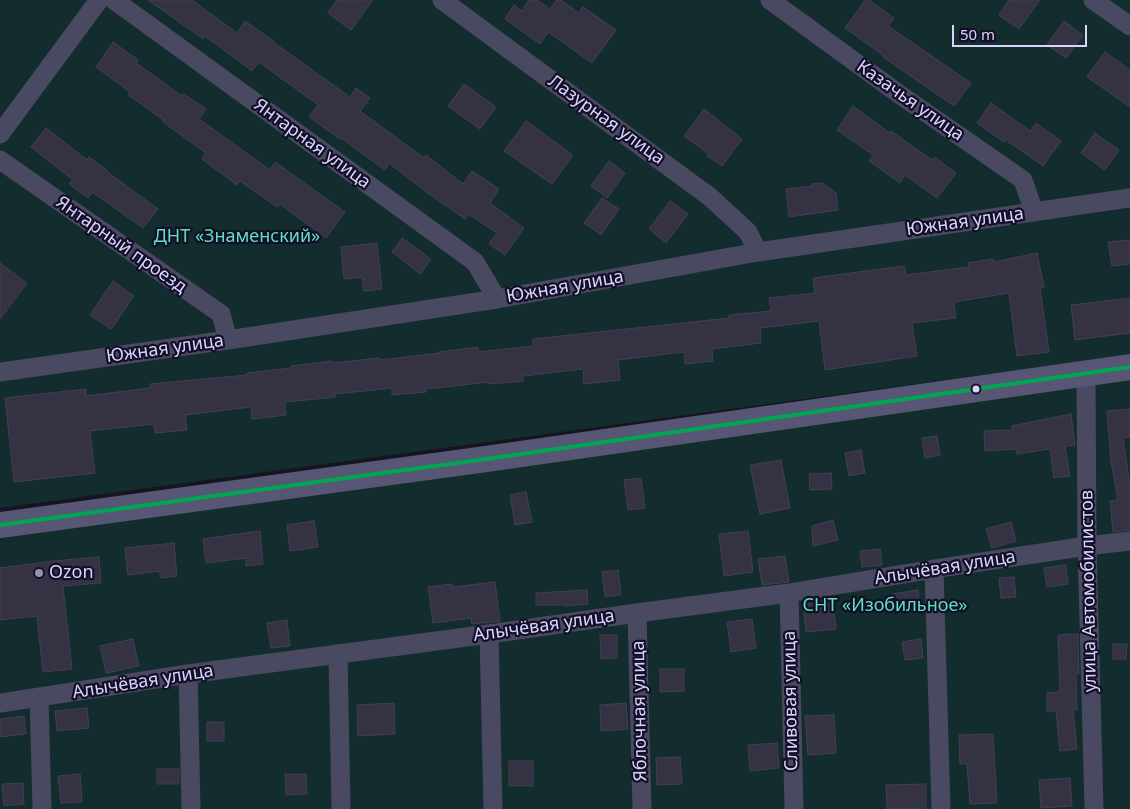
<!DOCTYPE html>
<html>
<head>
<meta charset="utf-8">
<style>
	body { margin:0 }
	#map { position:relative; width:1130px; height:809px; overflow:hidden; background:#161421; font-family:"Noto Sans",sans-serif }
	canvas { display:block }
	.scale { position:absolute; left:952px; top:25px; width:135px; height:22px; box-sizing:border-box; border:2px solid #d9d4ff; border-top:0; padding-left:6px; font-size:15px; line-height:18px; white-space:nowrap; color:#d9d4ff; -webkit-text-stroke:4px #130f26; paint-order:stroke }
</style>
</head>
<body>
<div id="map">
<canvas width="1130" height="809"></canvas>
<div class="scale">50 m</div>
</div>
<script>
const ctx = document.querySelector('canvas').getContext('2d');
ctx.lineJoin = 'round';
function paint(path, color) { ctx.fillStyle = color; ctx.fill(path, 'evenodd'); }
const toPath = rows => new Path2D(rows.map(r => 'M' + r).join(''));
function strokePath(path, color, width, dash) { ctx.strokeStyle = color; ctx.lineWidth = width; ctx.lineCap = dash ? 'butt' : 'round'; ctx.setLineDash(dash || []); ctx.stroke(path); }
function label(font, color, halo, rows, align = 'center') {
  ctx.font = font + ' "Noto Sans",sans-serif'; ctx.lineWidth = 4.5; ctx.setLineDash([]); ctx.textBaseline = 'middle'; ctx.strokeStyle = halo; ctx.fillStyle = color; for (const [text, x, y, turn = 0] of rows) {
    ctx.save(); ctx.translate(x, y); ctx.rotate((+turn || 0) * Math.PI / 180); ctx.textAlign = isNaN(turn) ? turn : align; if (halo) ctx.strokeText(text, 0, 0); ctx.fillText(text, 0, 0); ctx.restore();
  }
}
const green = toPath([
	[0,0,1130,0,1130,355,0,508],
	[1130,367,1130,809,0,809,0,525]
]);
const building = toPath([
	[148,0,192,0,237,33,245,21,274,41,273,42,350,97,356,88,370,98,360,111,424,158,426,155,463,184,472,171,499,189,490,203,524,228,505,255,489,244,497,233,468,214,465,219,429,194,389,163,385,170,341,138,340,139,309,117,318,105,259,62,252,71,205,36,203,39,148,0],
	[337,0,373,0,351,30,328,13,337,0],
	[529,0,537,0,550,9,557,0,561,0,579,13,583,7,616,30,592,63,548,32,540,44,505,19,514,5,522,11,529,0],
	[865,0,869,0,894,18,888,26,971,83,954,106,883,57,884,56,845,28,865,0],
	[1009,0,1040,0,1019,29,999,15,1009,0],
	[1064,21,1083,35,1066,58,1047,45,1064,21],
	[113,42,138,60,136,63,182,96,184,94,206,109,199,119,270,170,275,162,345,212,326,238,280,204,277,207,240,181,237,185,202,159,206,153,163,122,164,120,128,95,130,92,96,67,113,42],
	[1105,52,1130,70,1130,107,1087,77,1105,52],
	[464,84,496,107,480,129,448,106,464,84],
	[991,103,1030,131,1036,123,1061,141,1043,166,1006,140,1004,142,977,123,991,103],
	[853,106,890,133,891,131,932,160,934,157,956,173,937,198,905,175,900,183,869,161,873,155,837,130,853,106],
	[704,109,742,139,722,166,707,156,709,154,684,136,704,109],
	[526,121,573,155,552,184,504,151,526,121],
	[46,128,87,160,89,157,107,170,106,171,158,209,143,228,92,192,88,198,69,184,73,180,31,147,46,128],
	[1095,133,1119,150,1105,170,1081,153,1095,133],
	[609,161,625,173,607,198,591,186,609,161],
	[822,183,836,193,838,210,789,217,786,189,812,186,812,184,822,183],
	[602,198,619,209,601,235,584,223,602,198],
	[670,201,688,214,666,243,649,229,670,201],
	[402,238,431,259,420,274,392,252,402,238],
	[1130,240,1130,264,1112,266,1108,242,1130,240],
	[377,243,382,289,364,291,362,277,344,279,341,247,377,243],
	[1037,253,1044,287,1040,288,1049,352,1017,356,1009,293,954,302,956,318,912,323,917,356,825,370,819,321,760,328,761,343,712,349,713,361,685,364,684,352,618,360,620,380,584,384,583,369,523,376,523,381,489,384,489,382,426,389,426,392,392,395,392,388,335,394,336,397,285,402,286,415,252,419,251,407,185,415,187,430,155,433,154,424,90,431,95,473,14,482,5,398,86,389,86,396,150,388,150,384,247,375,247,373,291,368,291,366,332,361,332,363,379,358,379,360,440,353,439,352,478,347,478,352,533,346,533,339,729,318,729,315,771,311,769,298,815,293,813,278,904,266,906,275,969,267,968,263,993,259,994,262,1037,253],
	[0,263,27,283,0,319,0,263],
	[113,281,134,296,111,329,90,315,113,281],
	[1130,298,1130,333,1075,340,1071,305,1130,298],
	[1130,409,1130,437,1123,438,1130,486,1130,530,1113,532,1110,501,1118,500,1111,461,1107,411,1130,409],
	[1071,414,1075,445,1065,446,1070,476,1054,478,1050,449,1017,454,1016,449,985,451,984,431,1013,430,1012,426,1071,414],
	[937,436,940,455,925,458,922,438,937,436],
	[861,450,865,473,849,476,845,453,861,450],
	[781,460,790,508,760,514,750,465,781,460],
	[831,473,832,489,810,490,809,474,831,473],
	[641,478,645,508,628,510,624,480,641,478],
	[526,492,532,522,515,525,510,495,526,492],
	[833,520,838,540,813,546,812,526,833,520],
	[314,521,318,547,290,551,287,525,314,521],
	[1011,522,1016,541,992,548,986,529,1011,522],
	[260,531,263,564,246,566,246,558,206,563,203,539,260,531],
	[748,531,753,572,724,576,719,534,748,531],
	[174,543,177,576,160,578,160,571,128,575,125,548,174,543],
	[880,549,882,565,862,567,860,551,880,549],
	[785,556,789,582,762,585,758,559,785,556],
	[99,557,101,583,63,586,72,669,43,672,37,616,0,620,0,568,54,561,99,557],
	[1066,565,1068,584,1047,587,1044,568,1066,565],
	[618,570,621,595,605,597,602,572,618,570],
	[1014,577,1016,597,1001,598,999,578,1014,577],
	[495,582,500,621,472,624,471,618,433,623,428,587,452,584,452,587,495,582],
	[587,590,588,604,565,606,565,605,536,605,536,593,587,590],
	[918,590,920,604,894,608,892,594,918,590],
	[833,601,836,629,806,632,803,604,833,601],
	[752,619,756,648,731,652,727,622,752,619],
	[287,620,290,646,271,648,267,623,287,620],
	[1078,634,1079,674,1076,674,1077,710,1073,710,1077,749,1060,751,1056,711,1047,711,1047,693,1060,692,1058,635,1078,634],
	[600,635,617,635,617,658,601,659,600,635],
	[133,639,139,666,106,673,100,646,133,639],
	[921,639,923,658,905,660,902,642,921,639],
	[1113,644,1127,644,1126,659,1113,659,1113,644],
	[660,669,684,669,684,691,660,692,660,669],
	[394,703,395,734,358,736,357,705,394,703],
	[626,703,628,729,601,731,600,705,626,703],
	[87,708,89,728,57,731,55,711,87,708],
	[834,715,836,753,808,755,805,716,834,715],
	[24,716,26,734,0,737,0,719,24,716],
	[207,722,224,722,224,741,207,741,207,722],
	[993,734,997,803,970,804,967,764,960,764,959,735,993,734],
	[777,743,779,768,750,771,748,745,777,743],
	[680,757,682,784,657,785,656,758,680,757],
	[509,761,533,761,533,786,509,786,509,761],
	[157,769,179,769,179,784,157,784,157,769],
	[80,774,82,802,61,803,58,776,80,774],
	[285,774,306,774,307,794,286,795,285,774],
	[1070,778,1072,806,1041,808,1039,780,1070,778],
	[23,783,24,804,4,806,2,784,23,783],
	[926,784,926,809,887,809,886,785,926,784]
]);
const street = toPath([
	[114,0,475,262,497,299],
	[442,0,710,197,748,232,758,252],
	[770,0,899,94,1023,180,1034,212],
	[1093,0,1130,26],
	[0,134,99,0],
	[0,160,221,314,228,340],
	[0,372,228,340,497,299,758,252,1130,198],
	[1086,373,1087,546,1094,809],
	[934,569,941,809],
	[789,593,794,809],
	[637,613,642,809],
	[489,634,493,809],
	[338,654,341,809],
	[188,674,191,809],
	[39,698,42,809],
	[0,703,188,674,489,634,637,613,789,593,934,569,1087,546,1130,541]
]);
const secondary = toPath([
	[0,525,479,460,1130,367]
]);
const bus1 = toPath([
	[0,525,479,460,1130,367]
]);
const markers = [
	[976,389,4.5,"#d9d4ff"],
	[39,573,5,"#9591b1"]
];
const streetNames = [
	["Казачья улица",910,101,35],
	["Лазурная улица",606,120,36],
	["Янтарная улица",312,144,36],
	["Южная улица",965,222,-8],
	["Янтарный проезд",121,245,35],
	["Южная улица",565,287,-10],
	["Южная улица",165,349,-8],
	["Алычёвая улица",945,568,-9],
	["улица Автомобилистов",1089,591,-91],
	["Алычёвая улица",544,626,-8],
	["Алычёвая улица",143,682,-9],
	["Сливовая улица",791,701,-91],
	["Яблочная улица",640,711,-91]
];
const parkNames = [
	["ДНТ «Знаменский»",237,237],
	["СНТ «Изобильное»",885,606]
];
const poiNames = [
	["Ozon",49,573]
];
paint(green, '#132c2d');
paint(building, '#343243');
strokePath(building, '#433f54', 1);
strokePath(street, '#4a4962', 19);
strokePath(secondary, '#575674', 26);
strokePath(bus1, '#00a651', 4);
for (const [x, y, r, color] of markers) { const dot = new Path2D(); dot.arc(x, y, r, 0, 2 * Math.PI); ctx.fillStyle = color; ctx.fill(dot); strokePath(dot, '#130f26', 2); }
label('18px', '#d9d4ff', '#130f26', streetNames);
label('18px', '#5fe0c0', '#130f26', parkNames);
label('18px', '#d9d4ff', '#130f26', poiNames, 'left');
</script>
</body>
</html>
